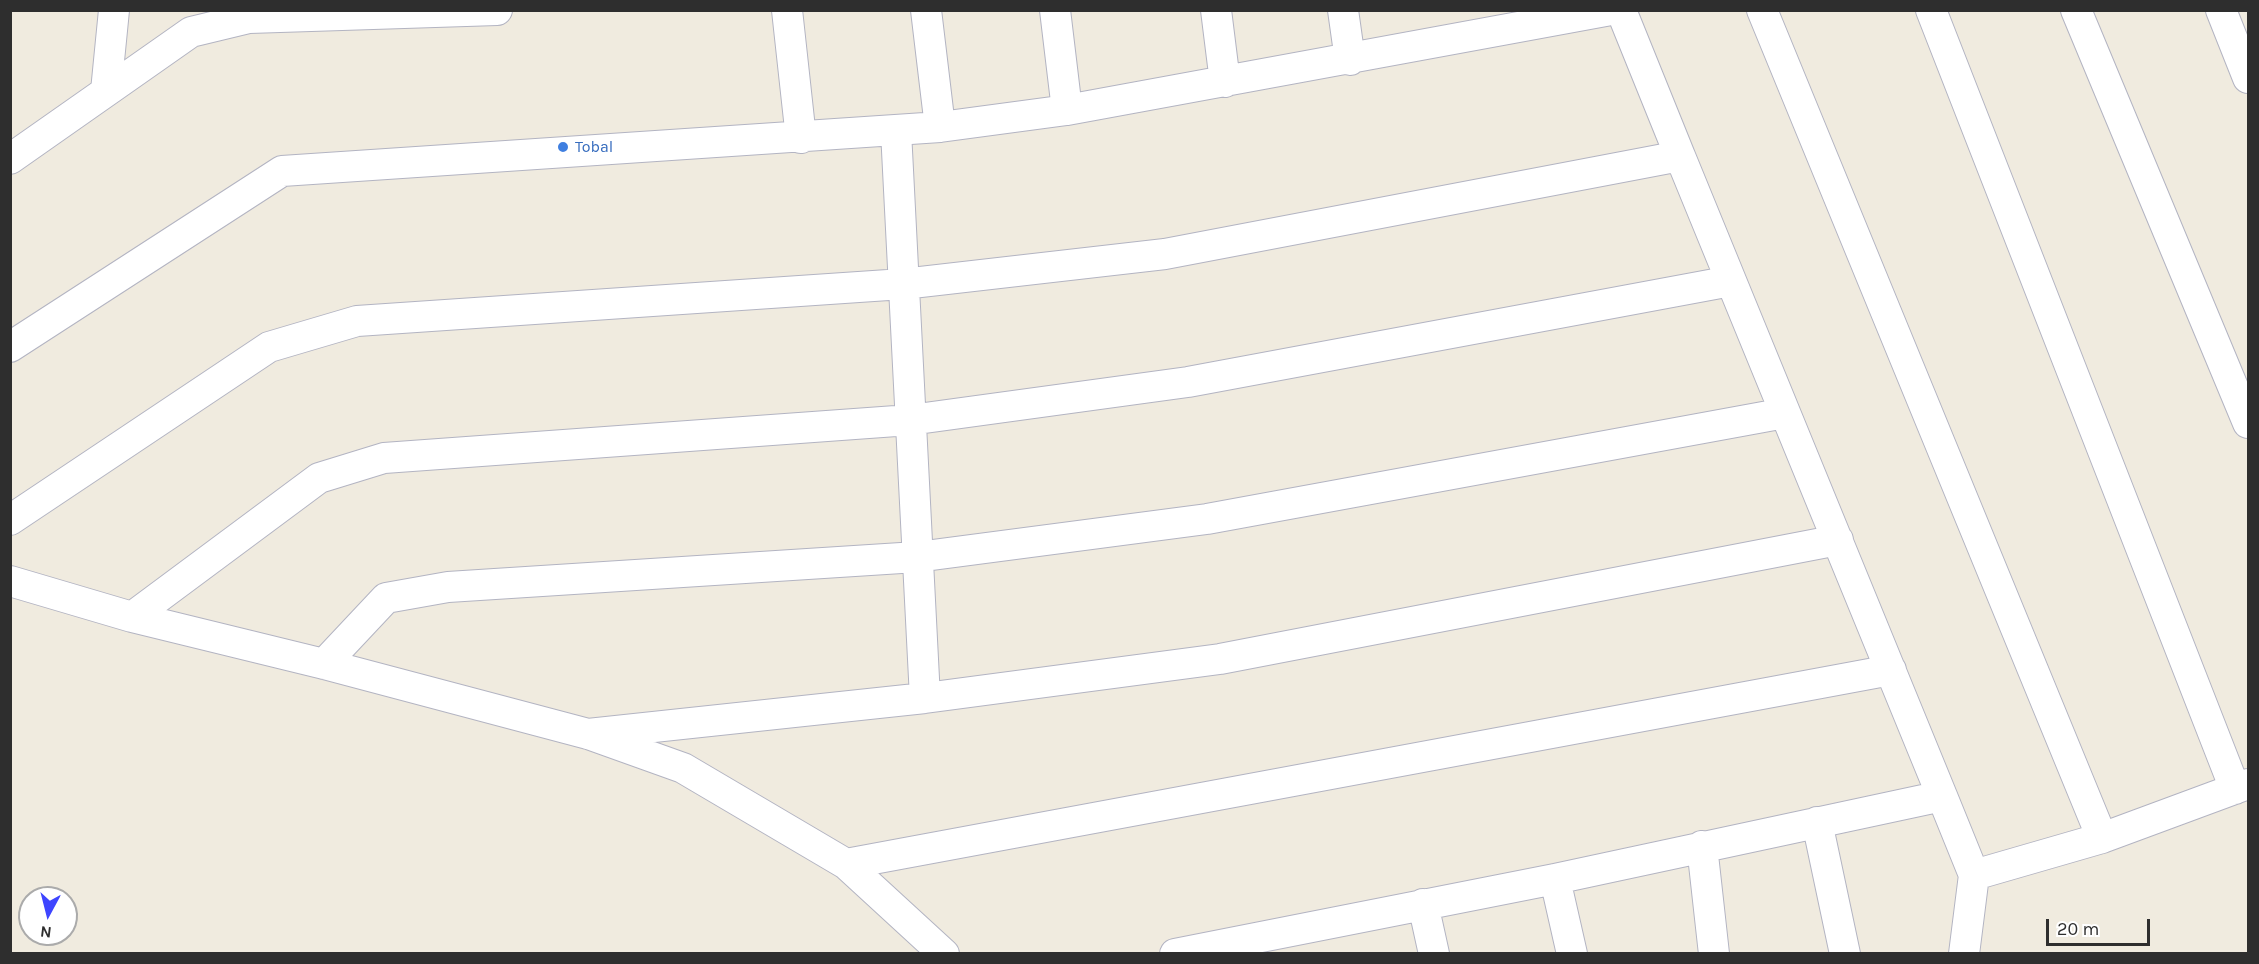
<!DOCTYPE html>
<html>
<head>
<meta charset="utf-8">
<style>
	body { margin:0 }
	#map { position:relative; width:2259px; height:964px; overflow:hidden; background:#f0ebdf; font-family:Karla,sans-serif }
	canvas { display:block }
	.frame { position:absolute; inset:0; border:12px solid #2e2e2e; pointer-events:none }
	.north { position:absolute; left:18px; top:886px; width:60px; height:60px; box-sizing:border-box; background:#fff; border:2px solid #ababab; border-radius:50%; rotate:187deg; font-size:16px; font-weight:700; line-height:24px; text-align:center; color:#2e2e2e }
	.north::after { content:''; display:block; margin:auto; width:21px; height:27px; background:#3e45ff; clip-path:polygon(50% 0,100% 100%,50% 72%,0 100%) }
	.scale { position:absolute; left:2046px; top:919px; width:104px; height:27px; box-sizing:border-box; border:3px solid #2e2e2e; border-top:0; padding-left:8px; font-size:18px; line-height:21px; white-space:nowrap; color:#2e2e2e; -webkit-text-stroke:4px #fff; paint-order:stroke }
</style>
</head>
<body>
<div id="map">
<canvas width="2259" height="964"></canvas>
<div class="frame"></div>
<div class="north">N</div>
<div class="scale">20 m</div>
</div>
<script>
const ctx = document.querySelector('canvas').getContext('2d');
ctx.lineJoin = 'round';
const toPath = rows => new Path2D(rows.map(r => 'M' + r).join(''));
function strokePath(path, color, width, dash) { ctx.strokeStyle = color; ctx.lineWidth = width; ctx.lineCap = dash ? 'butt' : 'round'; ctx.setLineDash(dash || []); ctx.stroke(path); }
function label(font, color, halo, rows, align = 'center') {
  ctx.font = font + ' Karla,sans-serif'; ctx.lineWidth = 5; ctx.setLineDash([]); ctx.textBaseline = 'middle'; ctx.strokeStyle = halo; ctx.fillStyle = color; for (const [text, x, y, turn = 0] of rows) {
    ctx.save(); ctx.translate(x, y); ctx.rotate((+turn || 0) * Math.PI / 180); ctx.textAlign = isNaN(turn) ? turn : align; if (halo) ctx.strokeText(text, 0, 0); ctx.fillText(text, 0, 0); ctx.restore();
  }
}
const street = toPath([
	[787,10,801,138],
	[926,10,940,127],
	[1055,10,1067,110],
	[1216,10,1225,82],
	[1343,10,1350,60],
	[1762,10,2102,838],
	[1931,10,2235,789],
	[2076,10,2248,423],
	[2221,10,2248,78],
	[106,91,114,10],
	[896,131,925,698],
	[10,159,191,32,249,18,497,10],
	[10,347,282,171,940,127,1067,110,1611,10],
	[10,520,269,347,357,321,903,284,1165,254,1680,156,1621,10],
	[10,581,132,617,324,664,588,734,683,768,846,864,944,954],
	[132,617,319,478,384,458,910,420,1188,382,1731,281],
	[324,664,386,598,448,587,917,557,1207,519,1785,413],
	[588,734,925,698,1220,659,1838,540],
	[1942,796,1974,875,1964,954],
	[1817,822,1845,954],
	[1702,846,1714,954],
	[846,864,1891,670],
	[1974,875,2102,838,2248,784],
	[1555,879,1572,954],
	[1423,904,1434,954],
	[1175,954,1555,879,1942,796,1680,156]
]);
const markers = [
	[563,147,6,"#3f7fe0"]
];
const shopNames = [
	["Tobal",575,147]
];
strokePath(street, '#b3b4c2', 32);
strokePath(street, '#fff', 30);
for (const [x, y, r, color] of markers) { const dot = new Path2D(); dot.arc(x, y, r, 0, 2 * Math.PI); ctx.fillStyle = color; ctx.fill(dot); strokePath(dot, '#fff', 2); }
label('16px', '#366cbe', '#fff', shopNames, 'left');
</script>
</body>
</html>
